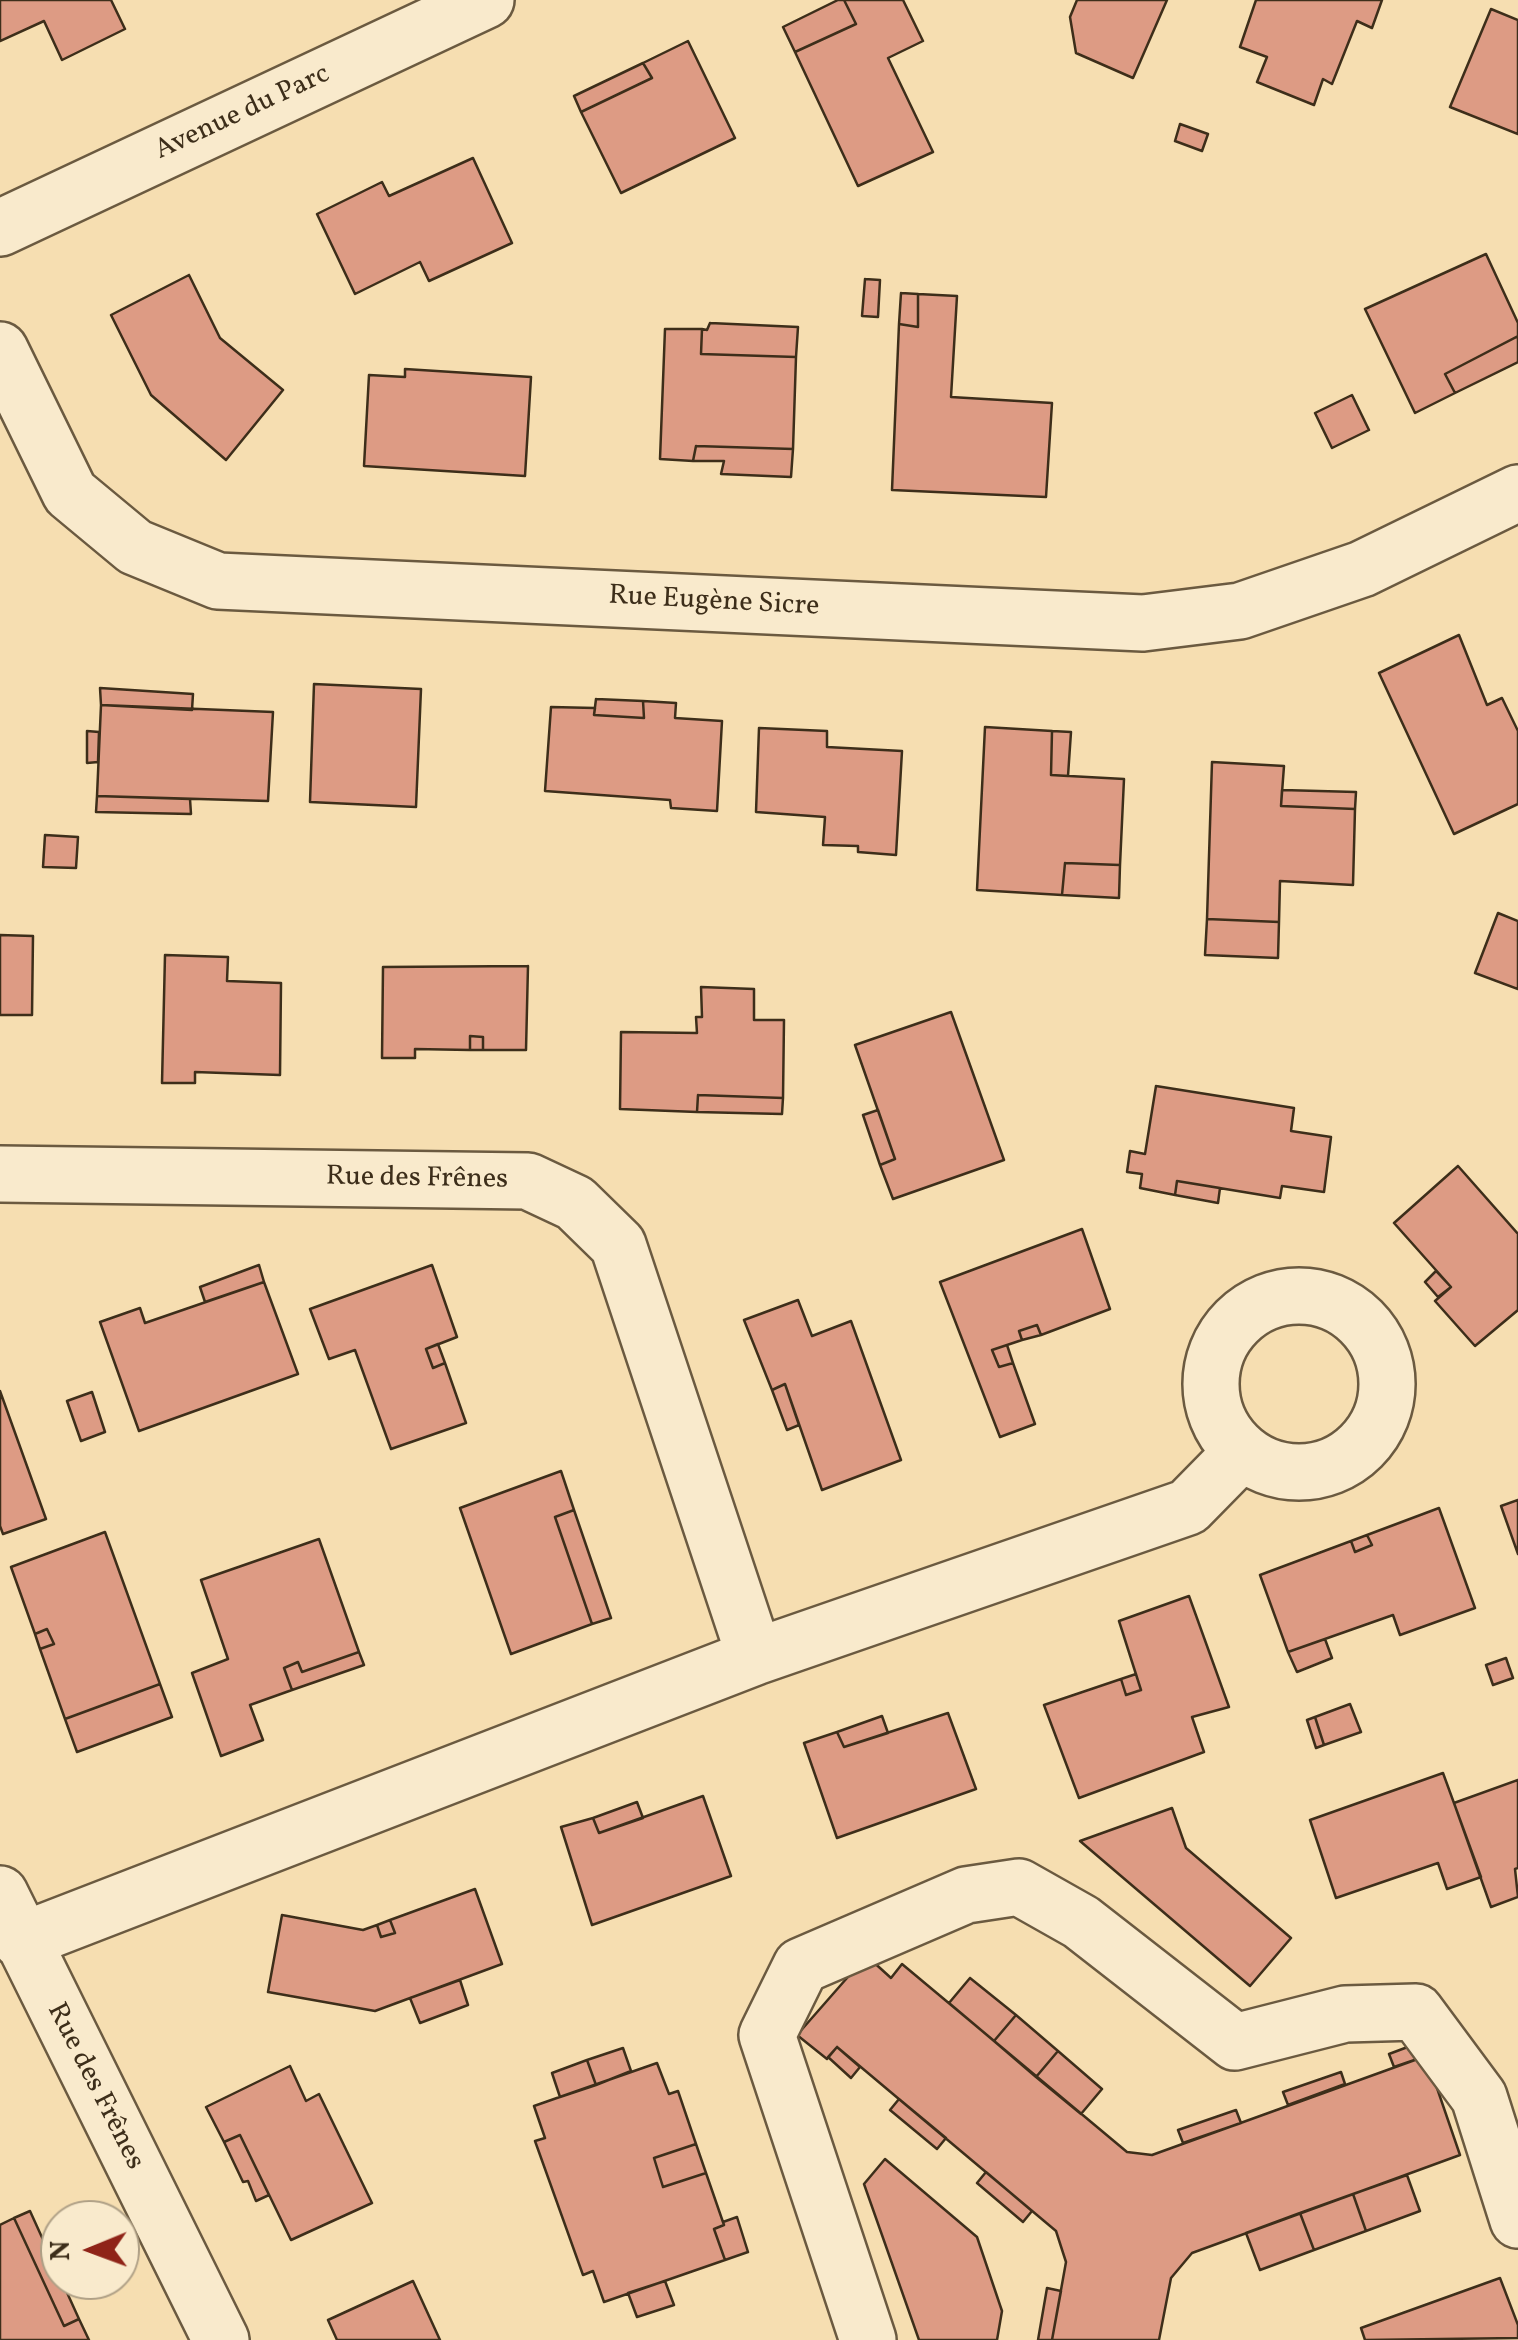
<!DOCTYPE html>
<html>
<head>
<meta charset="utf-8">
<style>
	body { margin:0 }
	#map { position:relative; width:1518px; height:2340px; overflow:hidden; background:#f6deb1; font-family:Vollkorn,serif }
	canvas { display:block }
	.north { position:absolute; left:40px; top:2200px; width:100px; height:100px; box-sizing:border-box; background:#f9eacc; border:2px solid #ae9f85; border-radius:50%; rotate:269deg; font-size:28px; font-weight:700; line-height:40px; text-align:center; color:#3d2e1a }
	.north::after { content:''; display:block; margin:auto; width:35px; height:45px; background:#8f2418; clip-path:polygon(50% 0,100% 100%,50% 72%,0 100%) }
</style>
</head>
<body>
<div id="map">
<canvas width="1518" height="2340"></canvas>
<div class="north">N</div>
</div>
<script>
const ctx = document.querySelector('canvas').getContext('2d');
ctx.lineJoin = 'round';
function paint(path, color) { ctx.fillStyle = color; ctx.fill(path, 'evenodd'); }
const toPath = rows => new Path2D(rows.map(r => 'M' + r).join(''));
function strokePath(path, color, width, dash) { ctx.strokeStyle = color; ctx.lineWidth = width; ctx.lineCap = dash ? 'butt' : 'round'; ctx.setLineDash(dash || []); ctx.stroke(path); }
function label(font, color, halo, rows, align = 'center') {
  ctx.font = font + ' Vollkorn,serif'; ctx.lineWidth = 9; ctx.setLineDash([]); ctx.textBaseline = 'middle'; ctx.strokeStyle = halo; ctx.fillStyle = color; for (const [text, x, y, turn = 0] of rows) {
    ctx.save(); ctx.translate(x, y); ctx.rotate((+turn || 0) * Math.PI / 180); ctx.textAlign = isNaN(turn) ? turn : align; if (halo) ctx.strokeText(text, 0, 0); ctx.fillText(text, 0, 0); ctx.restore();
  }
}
const building = toPath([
	[0,0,111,0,125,29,62,60,44,21,0,41,0,0],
	[838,0,844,0,856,24,795,52,783,27,838,0],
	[844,0,903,0,923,41,888,58,933,152,858,186,795,52,856,24,844,0],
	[1077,0,1167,0,1133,78,1076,53,1070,17,1077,0],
	[1256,0,1382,0,1372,28,1357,21,1332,84,1323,79,1314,105,1257,82,1267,57,1240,47,1256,0],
	[1491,9,1518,20,1518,134,1450,107,1491,9],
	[688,41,735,138,621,193,581,112,652,78,643,63,688,41],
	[643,63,652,78,581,112,574,96,643,63],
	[1180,124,1208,134,1202,151,1175,141,1180,124],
	[473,158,512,243,429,281,420,262,355,294,317,214,382,182,389,196,473,158],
	[1486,254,1518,323,1518,336,1445,374,1455,393,1415,413,1365,309,1486,254],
	[189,275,220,338,283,390,226,460,151,395,111,315,189,275],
	[865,279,880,280,878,317,862,316,865,279],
	[901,293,918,294,918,327,899,324,901,293],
	[918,294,957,296,951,397,1052,403,1046,497,892,490,899,324,918,327,918,294],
	[710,323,798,327,796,357,701,354,702,329,707,330,710,323],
	[665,329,702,329,701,354,796,357,793,449,696,446,693,461,660,459,665,329],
	[1518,336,1518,362,1455,393,1445,374,1518,336],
	[405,369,531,377,525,476,364,466,369,375,405,377,405,369],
	[1352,395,1369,430,1332,448,1315,413,1352,395],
	[696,446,793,449,791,477,721,474,724,461,693,461,696,446],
	[1459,635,1487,705,1502,698,1518,731,1518,804,1454,834,1379,673,1459,635],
	[314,684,421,689,416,807,310,802,314,684],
	[100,688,193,694,192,710,101,705,100,688],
	[596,699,643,701,644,718,594,715,596,699],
	[643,701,676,703,675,718,722,721,717,811,671,808,670,800,545,791,551,707,595,708,594,715,644,718,643,701],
	[101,705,273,712,268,801,97,796,101,705],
	[985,727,1052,731,1051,775,1124,779,1120,865,1065,863,1062,895,977,890,985,727],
	[759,728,827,731,827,747,902,751,896,855,858,852,858,846,823,845,825,817,756,812,759,728],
	[87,731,99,732,98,762,87,763,87,731],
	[1052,731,1071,732,1068,776,1051,775,1052,731],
	[1212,762,1284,766,1281,806,1355,809,1353,885,1280,881,1279,922,1207,919,1212,762],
	[1282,790,1356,792,1355,809,1281,806,1282,790],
	[97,796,190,799,191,814,96,812,97,796],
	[45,835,78,837,76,868,43,867,45,835],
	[1065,863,1120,865,1119,898,1062,895,1065,863],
	[1498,913,1518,921,1518,989,1475,973,1498,913],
	[1207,919,1279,922,1278,958,1205,955,1207,919],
	[0,935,33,936,32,1015,0,1015,0,935],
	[165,955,228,957,227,981,281,983,280,1075,195,1072,195,1083,162,1083,165,955],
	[528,966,526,1050,483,1050,483,1037,470,1036,470,1050,415,1049,415,1058,382,1058,383,967,528,966],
	[701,987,754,989,754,1020,784,1020,783,1098,698,1095,697,1112,620,1109,621,1032,697,1033,696,1017,702,1017,701,987],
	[951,1012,1004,1160,893,1199,880,1165,895,1159,855,1045,951,1012],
	[470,1036,483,1037,483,1050,470,1050,470,1036],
	[1156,1086,1294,1108,1291,1131,1331,1137,1324,1192,1282,1186,1280,1198,1177,1181,1175,1195,1140,1188,1142,1174,1127,1172,1130,1151,1145,1154,1156,1086],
	[698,1095,783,1098,782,1114,697,1112,698,1095],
	[878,1110,895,1159,880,1165,863,1115,878,1110],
	[1458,1166,1518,1234,1518,1310,1475,1346,1435,1301,1451,1287,1394,1223,1458,1166],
	[1177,1181,1220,1188,1218,1203,1175,1195,1177,1181],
	[1082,1229,1110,1309,1041,1335,1037,1325,1019,1331,1022,1340,992,1350,999,1367,1013,1363,1035,1424,1000,1437,940,1282,1082,1229],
	[259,1265,264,1282,205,1302,200,1287,259,1265],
	[432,1265,457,1337,426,1349,433,1368,445,1363,466,1423,391,1449,355,1350,329,1359,310,1309,432,1265],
	[1436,1271,1451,1287,1438,1297,1425,1282,1436,1271],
	[264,1282,298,1374,139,1431,100,1322,140,1308,145,1323,264,1282],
	[798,1300,812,1336,851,1321,901,1460,822,1490,785,1384,772,1390,744,1320,798,1300],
	[1037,1325,1041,1335,1022,1340,1019,1331,1037,1325],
	[438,1344,445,1363,433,1368,426,1349,438,1344],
	[1007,1345,1013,1363,999,1367,992,1350,1007,1345],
	[785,1384,799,1425,787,1430,772,1390,785,1384],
	[0,1391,46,1519,3,1534,0,1526,0,1391],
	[92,1392,105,1432,81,1441,67,1401,92,1392],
	[561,1471,574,1510,555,1517,592,1624,511,1654,460,1508,561,1471],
	[1518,1500,1518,1554,1501,1506,1518,1500],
	[1439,1508,1475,1608,1400,1635,1393,1615,1288,1652,1260,1575,1351,1541,1355,1552,1372,1545,1367,1535,1439,1508],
	[574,1510,611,1618,592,1624,555,1517,574,1510],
	[105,1532,160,1684,65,1719,40,1649,54,1644,47,1629,35,1634,11,1567,105,1532],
	[1367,1535,1372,1545,1355,1552,1351,1541,1367,1535],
	[319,1539,359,1652,302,1672,298,1662,284,1668,292,1690,250,1705,263,1740,221,1756,192,1673,228,1659,201,1580,319,1539],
	[1189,1596,1229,1707,1192,1717,1204,1752,1079,1798,1044,1705,1121,1679,1126,1695,1141,1690,1119,1621,1189,1596],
	[47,1629,54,1644,40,1649,35,1634,47,1629],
	[1325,1639,1332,1658,1297,1672,1288,1652,1325,1639],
	[359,1652,364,1665,292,1690,284,1668,298,1662,302,1672,359,1652],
	[1506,1658,1513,1678,1493,1685,1486,1665,1506,1658],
	[1136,1674,1141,1690,1126,1695,1121,1679,1136,1674],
	[160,1684,172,1717,77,1752,65,1719,160,1684],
	[1350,1704,1361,1732,1324,1745,1315,1717,1350,1704],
	[948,1713,976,1789,837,1838,804,1743,837,1732,844,1747,948,1713],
	[882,1716,888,1733,844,1747,837,1732,882,1716],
	[1315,1717,1324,1745,1316,1748,1307,1720,1315,1717],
	[1443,1773,1481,1877,1447,1889,1438,1863,1336,1898,1310,1820,1443,1773],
	[1518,1780,1518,1868,1515,1869,1518,1897,1491,1907,1454,1803,1518,1780],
	[703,1796,731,1876,592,1925,561,1827,593,1818,599,1833,703,1796],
	[637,1802,643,1818,599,1833,593,1818,637,1802],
	[1172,1808,1186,1848,1291,1938,1250,1986,1080,1841,1172,1808],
	[475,1889,502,1964,375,2011,268,1992,282,1915,363,1930,377,1925,381,1937,395,1933,390,1920,475,1889],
	[390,1920,395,1933,381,1937,377,1925,390,1920],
	[869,1958,891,1978,902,1964,1127,2152,1152,2155,1426,2056,1460,2155,1192,2253,1171,2278,1159,2340,1052,2340,1066,2262,1056,2231,837,2047,827,2059,797,2035,861,1962,869,1958],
	[970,1978,1016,2015,994,2041,949,2003,970,1978],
	[460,1980,468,2005,420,2023,410,1998,460,1980],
	[1016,2015,1058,2051,1036,2077,994,2041,1016,2015],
	[1421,2042,1426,2056,1394,2067,1389,2054,1421,2042],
	[837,2047,860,2067,851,2078,828,2057,837,2047],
	[623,2048,631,2071,596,2085,587,2060,623,2048],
	[1058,2051,1102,2089,1081,2114,1036,2077,1058,2051],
	[587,2060,596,2085,560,2097,552,2073,587,2060],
	[657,2063,669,2094,678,2091,696,2144,654,2158,663,2187,706,2173,724,2225,714,2229,725,2260,604,2302,593,2271,583,2275,535,2141,545,2138,534,2106,657,2063],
	[290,2066,306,2101,319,2094,372,2203,291,2240,240,2135,224,2142,206,2107,290,2066],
	[1341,2072,1345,2084,1288,2105,1283,2092,1341,2072],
	[899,2099,946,2138,937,2149,890,2110,899,2099],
	[1236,2110,1241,2123,1183,2143,1178,2130,1236,2110],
	[240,2135,269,2195,256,2201,248,2181,243,2182,224,2142,240,2135],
	[696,2144,706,2173,663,2187,654,2158,696,2144],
	[885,2159,977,2237,1002,2311,997,2340,919,2340,864,2184,885,2159],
	[986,2172,1032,2211,1023,2222,977,2183,986,2172],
	[1407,2175,1420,2211,1366,2231,1353,2194,1407,2175],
	[1353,2194,1366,2231,1314,2250,1300,2213,1353,2194],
	[30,2211,79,2319,64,2326,14,2218,30,2211],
	[1300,2213,1314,2250,1260,2270,1246,2233,1300,2213],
	[737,2217,748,2252,725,2260,714,2229,724,2225,723,2222,737,2217],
	[14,2218,64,2326,79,2319,89,2340,0,2340,0,2225,14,2218],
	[1500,2278,1518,2325,1518,2338,1365,2340,1361,2328,1500,2278],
	[413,2281,440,2340,337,2340,328,2320,413,2281],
	[665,2281,674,2305,637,2317,628,2293,665,2281],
	[1047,2288,1061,2291,1052,2340,1038,2340,1047,2288]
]);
const minor = toPath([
	[0,228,486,0],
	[0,350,70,493,135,547,218,581,1143,623,1240,611,1362,569,1518,493],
	[0,1174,528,1181,575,1203,618,1245,755,1657],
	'1211 1384a88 88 0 1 1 176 0a88 88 0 1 1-176 0Z',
	[0,1894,221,2340],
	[21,1941,755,1657,1188,1507,1242,1452],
	[868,2340,767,2035,801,1966,966,1895,1019,1887,1081,1922,1235,2042,1345,2014,1416,2012,1479,2097,1518,2220]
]);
const streetNames = [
	["Avenue du Parc",243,114,-25],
	["Rue Eugène Sicre",714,603,3],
	["Rue des Frênes",417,1180,1],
	["Rue des Frênes",94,2087,63]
];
paint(building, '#dd9b84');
strokePath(building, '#3d2e1a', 2.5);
strokePath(minor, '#6b5a40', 60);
strokePath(minor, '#f9eacc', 55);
label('28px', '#3d2e1a', '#f9eacc', streetNames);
</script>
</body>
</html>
